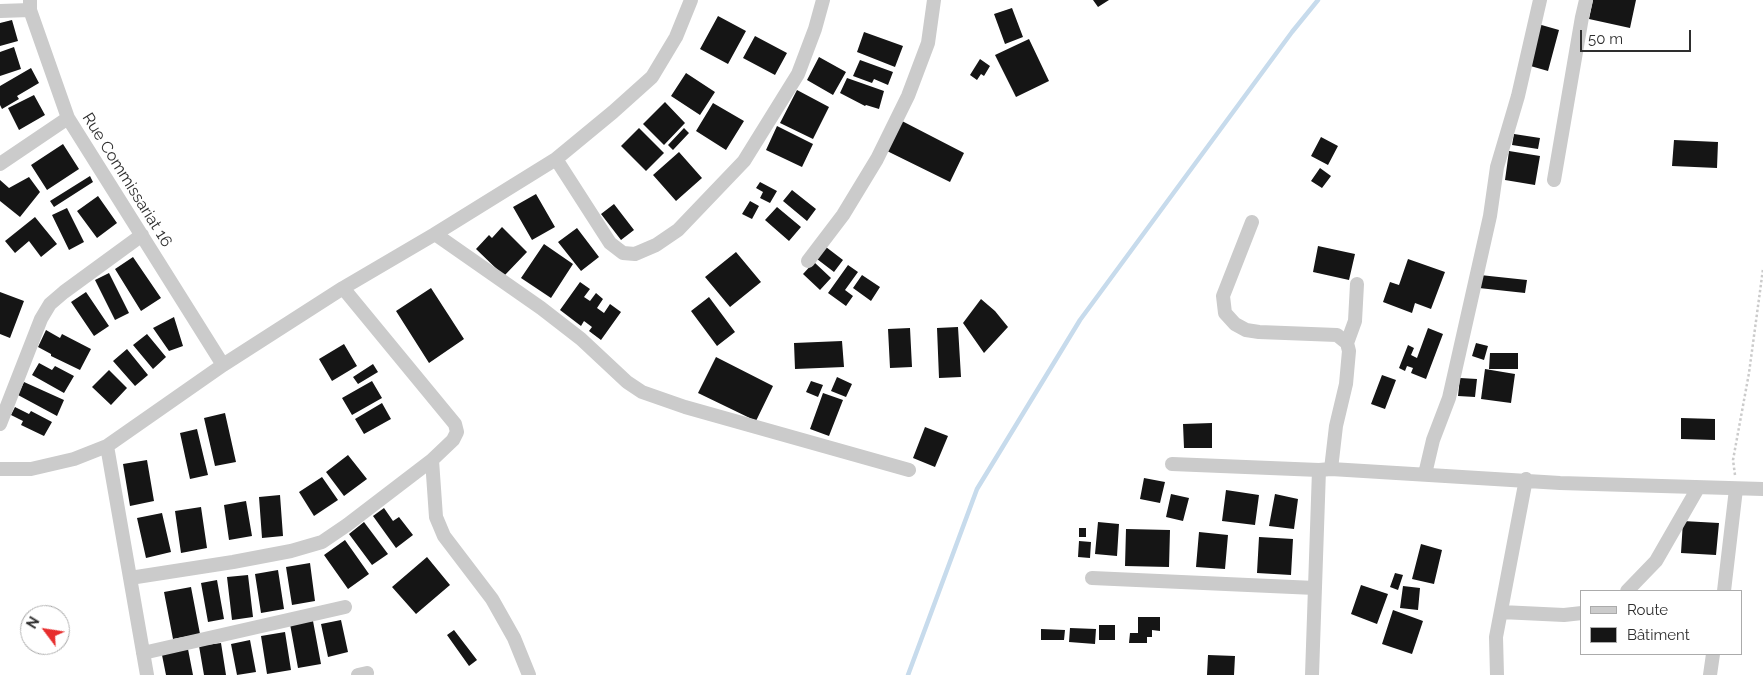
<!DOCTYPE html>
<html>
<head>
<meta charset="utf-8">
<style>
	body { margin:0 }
	#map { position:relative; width:1763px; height:675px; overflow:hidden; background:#fff; font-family:Raleway,sans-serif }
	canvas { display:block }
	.legend { position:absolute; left:1580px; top:590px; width:162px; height:65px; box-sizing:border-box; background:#fff; border:1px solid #ababab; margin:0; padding:6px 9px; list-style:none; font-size:15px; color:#2e2e2e }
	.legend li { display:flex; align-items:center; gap:10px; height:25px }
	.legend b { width:25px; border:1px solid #ababab }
	.north { position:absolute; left:20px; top:605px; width:50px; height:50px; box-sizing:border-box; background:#fff; border:1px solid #ababab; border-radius:50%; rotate:301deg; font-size:14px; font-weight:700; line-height:20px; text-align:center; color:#2e2e2e }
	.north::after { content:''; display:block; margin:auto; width:18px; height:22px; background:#e72e2e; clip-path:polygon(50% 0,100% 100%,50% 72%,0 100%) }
	.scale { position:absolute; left:1580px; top:30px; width:111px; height:22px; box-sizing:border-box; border:2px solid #2e2e2e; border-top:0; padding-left:6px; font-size:15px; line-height:18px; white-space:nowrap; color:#2e2e2e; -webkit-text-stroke:4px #fff; paint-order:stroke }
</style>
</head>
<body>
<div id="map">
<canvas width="1763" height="675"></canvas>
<ul class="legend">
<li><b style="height:6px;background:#cbcbcb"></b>Route</li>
<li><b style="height:14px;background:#151515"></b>Bâtiment</li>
</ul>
<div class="north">N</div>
<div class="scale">50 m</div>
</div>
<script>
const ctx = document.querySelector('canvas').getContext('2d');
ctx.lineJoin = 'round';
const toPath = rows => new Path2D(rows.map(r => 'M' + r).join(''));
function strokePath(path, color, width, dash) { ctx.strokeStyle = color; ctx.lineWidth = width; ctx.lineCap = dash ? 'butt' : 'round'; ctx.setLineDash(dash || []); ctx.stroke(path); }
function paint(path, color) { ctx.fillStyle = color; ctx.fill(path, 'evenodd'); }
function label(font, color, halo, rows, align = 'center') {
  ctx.font = font + ' Raleway,sans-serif'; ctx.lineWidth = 5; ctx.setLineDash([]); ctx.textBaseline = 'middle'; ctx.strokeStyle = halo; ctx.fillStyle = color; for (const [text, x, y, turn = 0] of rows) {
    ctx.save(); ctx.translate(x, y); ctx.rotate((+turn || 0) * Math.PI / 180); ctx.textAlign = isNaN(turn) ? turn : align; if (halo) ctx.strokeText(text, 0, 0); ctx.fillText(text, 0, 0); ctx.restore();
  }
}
const stream = toPath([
	[908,675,977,489,1080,320,1292,32,1318,0]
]);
const building = toPath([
	[1093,0,1109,0,1098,7],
	[1593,0,1636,0,1630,28,1589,19],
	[1012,8,1023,37,1005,44,994,14],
	[718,16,746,31,728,64,700,49],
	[12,20,18,41,0,46,0,23],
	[1538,24,1559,30,1548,71,1527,65],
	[864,32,903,46,895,67,857,52],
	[755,36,787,53,775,75,743,58],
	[1029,39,1049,81,1016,97,995,55],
	[14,47,21,69,0,76,0,52],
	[819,57,846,72,833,95,807,80],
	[980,59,990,66,984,76,981,74,977,80,970,75],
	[860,60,893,72,888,85,874,79,872,83,853,76],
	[31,68,39,83,17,96,19,99,2,109,0,105,0,86],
	[686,73,715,92,700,115,671,96],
	[847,78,884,91,879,109,866,105,865,106,840,93],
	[797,90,829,107,813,139,780,123],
	[34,95,45,115,19,130,8,108],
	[665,102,685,123,664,145,643,124],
	[713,103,744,121,726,150,696,131],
	[902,121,964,153,950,182,887,151],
	[777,126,813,144,802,167,766,150],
	[639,128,664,153,646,171,621,146],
	[684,128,689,133,673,150,668,145],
	[1514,134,1540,138,1538,149,1512,145],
	[1321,137,1338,146,1328,165,1311,156],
	[1674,140,1718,142,1717,168,1672,166],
	[63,144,79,169,47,190,31,165],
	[1509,151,1540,156,1535,185,1505,180],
	[679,152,702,178,676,201,653,175],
	[1320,168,1331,176,1322,188,1311,181],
	[90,176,93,182,54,207,50,201],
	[29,177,40,192,20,217,0,201,0,180,9,188],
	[760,182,777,191,770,203,760,198,763,192,756,188],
	[792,190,816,209,807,221,783,201],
	[536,194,555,227,532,240,513,207],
	[98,196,117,223,97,238,77,211],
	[750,201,759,206,752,219,742,214],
	[614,204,634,230,621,240,601,214],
	[777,207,801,227,789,241,765,220],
	[67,208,84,242,69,250,52,215],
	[35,217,57,244,41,257,29,241,15,253,5,241],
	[502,227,527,252,504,276,476,249,489,235,492,238],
	[577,228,599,257,581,271,558,242],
	[544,244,573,264,551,298,521,278],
	[1318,246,1355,254,1349,280,1313,272],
	[826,247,843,260,834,272,817,259],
	[736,252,761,282,730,307,705,277],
	[133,257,161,298,141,311,115,269],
	[1408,259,1445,272,1431,309,1415,303,1412,313,1383,302,1390,282,1399,285],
	[814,262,831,278,820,290,803,274],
	[848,265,858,272,845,290,853,296,846,306,828,293],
	[109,273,129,313,115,320,95,280],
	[862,275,880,287,871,301,853,288],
	[1480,275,1527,280,1525,293,1479,288],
	[580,282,590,289,584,297,590,301,596,293,603,299,597,308,604,313,610,304,621,312,601,340,589,331,592,327,584,321,581,326,560,310],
	[431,288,464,339,429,363,396,311],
	[0,292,24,301,10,338,0,334],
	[86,292,109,326,94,336,71,302],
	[709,297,735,332,717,346,691,311],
	[981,299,995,311,1008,327,984,353,963,323],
	[174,317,183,346,169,351,153,328],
	[958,327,961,377,939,378,937,328],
	[910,328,912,367,890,368,888,329],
	[1428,328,1443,334,1426,379,1411,373,1413,368,1407,366,1405,371,1399,368,1408,345,1414,348,1411,355,1417,358],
	[46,330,60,338,62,334,91,349,80,370,51,356,51,354,38,347],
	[147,334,166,357,153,369,133,345],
	[842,341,844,367,795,369,794,343],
	[1476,343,1488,346,1484,360,1472,356],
	[344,344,357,366,332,381,319,359],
	[127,349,148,375,135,386,113,361],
	[1490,353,1518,353,1518,369,1489,369],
	[716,357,773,386,756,421,698,393],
	[39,363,52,370,55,366,74,376,64,393,32,375],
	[373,364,378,372,358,384,353,377],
	[1485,369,1515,374,1511,403,1481,399],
	[109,370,127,388,111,405,92,387],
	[1382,375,1396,380,1385,409,1371,404],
	[837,377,852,384,846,397,831,391],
	[1460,378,1477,379,1475,397,1458,396],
	[372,381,382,398,352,415,342,398],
	[811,381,823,385,818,397,806,392],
	[24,382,64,400,57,416,18,395],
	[823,393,843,400,829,436,810,429],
	[382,403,391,419,364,434,355,419],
	[15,407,29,414,31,411,52,422,44,436,21,425,23,421,11,415],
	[225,413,236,462,215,466,204,418],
	[1681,418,1715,419,1715,440,1681,439],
	[1212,423,1212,448,1184,448,1183,424],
	[925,427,948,436,935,467,913,458],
	[197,429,208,475,190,479,180,433],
	[348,455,367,479,344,496,326,472],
	[147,460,154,501,130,506,123,464],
	[322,477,338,500,314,516,299,492],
	[1144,478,1165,482,1160,503,1140,499],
	[1226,490,1259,495,1255,525,1222,521],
	[1171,494,1189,498,1183,521,1166,517],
	[1275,494,1298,499,1294,529,1269,526],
	[280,495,283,536,262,538,259,497],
	[246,501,252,536,229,540,224,505],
	[201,507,207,548,181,553,175,511],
	[384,508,393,521,399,517,413,535,396,548,373,516],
	[162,513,171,552,146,558,137,518],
	[1683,521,1719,523,1716,555,1681,553],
	[364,522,388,554,372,565,349,534],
	[1098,522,1119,524,1117,556,1095,554],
	[1079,528,1086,528,1086,537,1079,537],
	[1126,529,1170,530,1169,567,1125,566],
	[1199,532,1228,535,1225,569,1196,567],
	[1259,537,1293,539,1291,575,1257,573],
	[345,540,369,574,348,589,324,555],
	[1079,541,1091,542,1090,558,1078,557],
	[1421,544,1442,550,1434,584,1412,579],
	[427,557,450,585,416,614,392,587],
	[310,563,315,601,292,605,286,567],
	[278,570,284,609,261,613,255,574],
	[1395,573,1403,575,1398,590,1390,587],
	[248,575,253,617,232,620,227,577],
	[217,580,224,619,208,622,201,583],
	[1361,585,1388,594,1377,624,1351,614],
	[1403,586,1420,588,1418,610,1400,608],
	[191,587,200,634,173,639,164,592],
	[1393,610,1423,621,1412,654,1382,644],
	[1138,617,1160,617,1160,631,1152,630,1152,637,1147,637,1147,643,1129,643,1130,633,1138,633],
	[341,620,348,652,328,657,321,624],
	[313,621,321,664,298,668,290,624],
	[1099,625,1115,625,1115,640,1099,640],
	[1070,628,1096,629,1095,644,1069,642],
	[1041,629,1065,630,1064,640,1041,640],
	[454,630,477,660,469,666,447,635],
	[285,632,291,670,267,674,261,636],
	[250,640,256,672,237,675,231,644],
	[221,643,226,675,204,675,199,646],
	[188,649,193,675,166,675,162,655],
	[1208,655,1235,656,1234,675,1207,675]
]);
const path = toPath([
	[1735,475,1733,460,1749,373,1763,269]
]);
const street = toPath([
	[30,0,30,10,68,118,223,365],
	[0,11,30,10],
	[556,159,610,243,623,253,635,254,656,245,678,230,744,161,798,74,815,29,823,0],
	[0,164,68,118],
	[1554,180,1582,17,1586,0],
	[1252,222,1223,296,1225,313,1235,324,1246,330,1259,332,1337,335,1347,343,1349,351,1346,384,1336,426,1331,469],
	[435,234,541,308,581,339,627,382,642,392,685,407,909,470],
	[808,261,843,215,877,159,908,96,928,43,934,0],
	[1347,343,1355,321,1357,284],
	[0,424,41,319,50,304,64,292,142,235],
	[107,446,147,675],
	[432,460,436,517,444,536,492,599,514,638,529,675],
	[1172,464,1319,470,1331,469,1560,483,1763,489],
	[0,469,31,469,74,459,107,446,223,365,343,288,435,234,556,159,613,112,652,77,676,37,691,0],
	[1425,474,1433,440,1449,398,1490,216,1497,167,1518,96,1540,0],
	[130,578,233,562,291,551,322,542,347,525,432,460,453,440,457,432,455,424,343,288],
	[1092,578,1315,588],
	[1627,591,1656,561,1698,488],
	[1724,591,1736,489],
	[1501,612,1564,615,1582,613],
	[143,653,345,607],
	[358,675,367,673],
	[1312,675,1319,470],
	[1497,675,1496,637,1526,479],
	[1710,675,1713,654]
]);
const streetNames = [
	["Rue Commissariat 16",127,180,58]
];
strokePath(stream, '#c7dbec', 4.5);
paint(building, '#151515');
strokePath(path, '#cbcbcb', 2.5, [2.5, 2.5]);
strokePath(street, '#cbcbcb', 14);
label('16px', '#2e2e2e', '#fff', streetNames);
</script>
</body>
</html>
